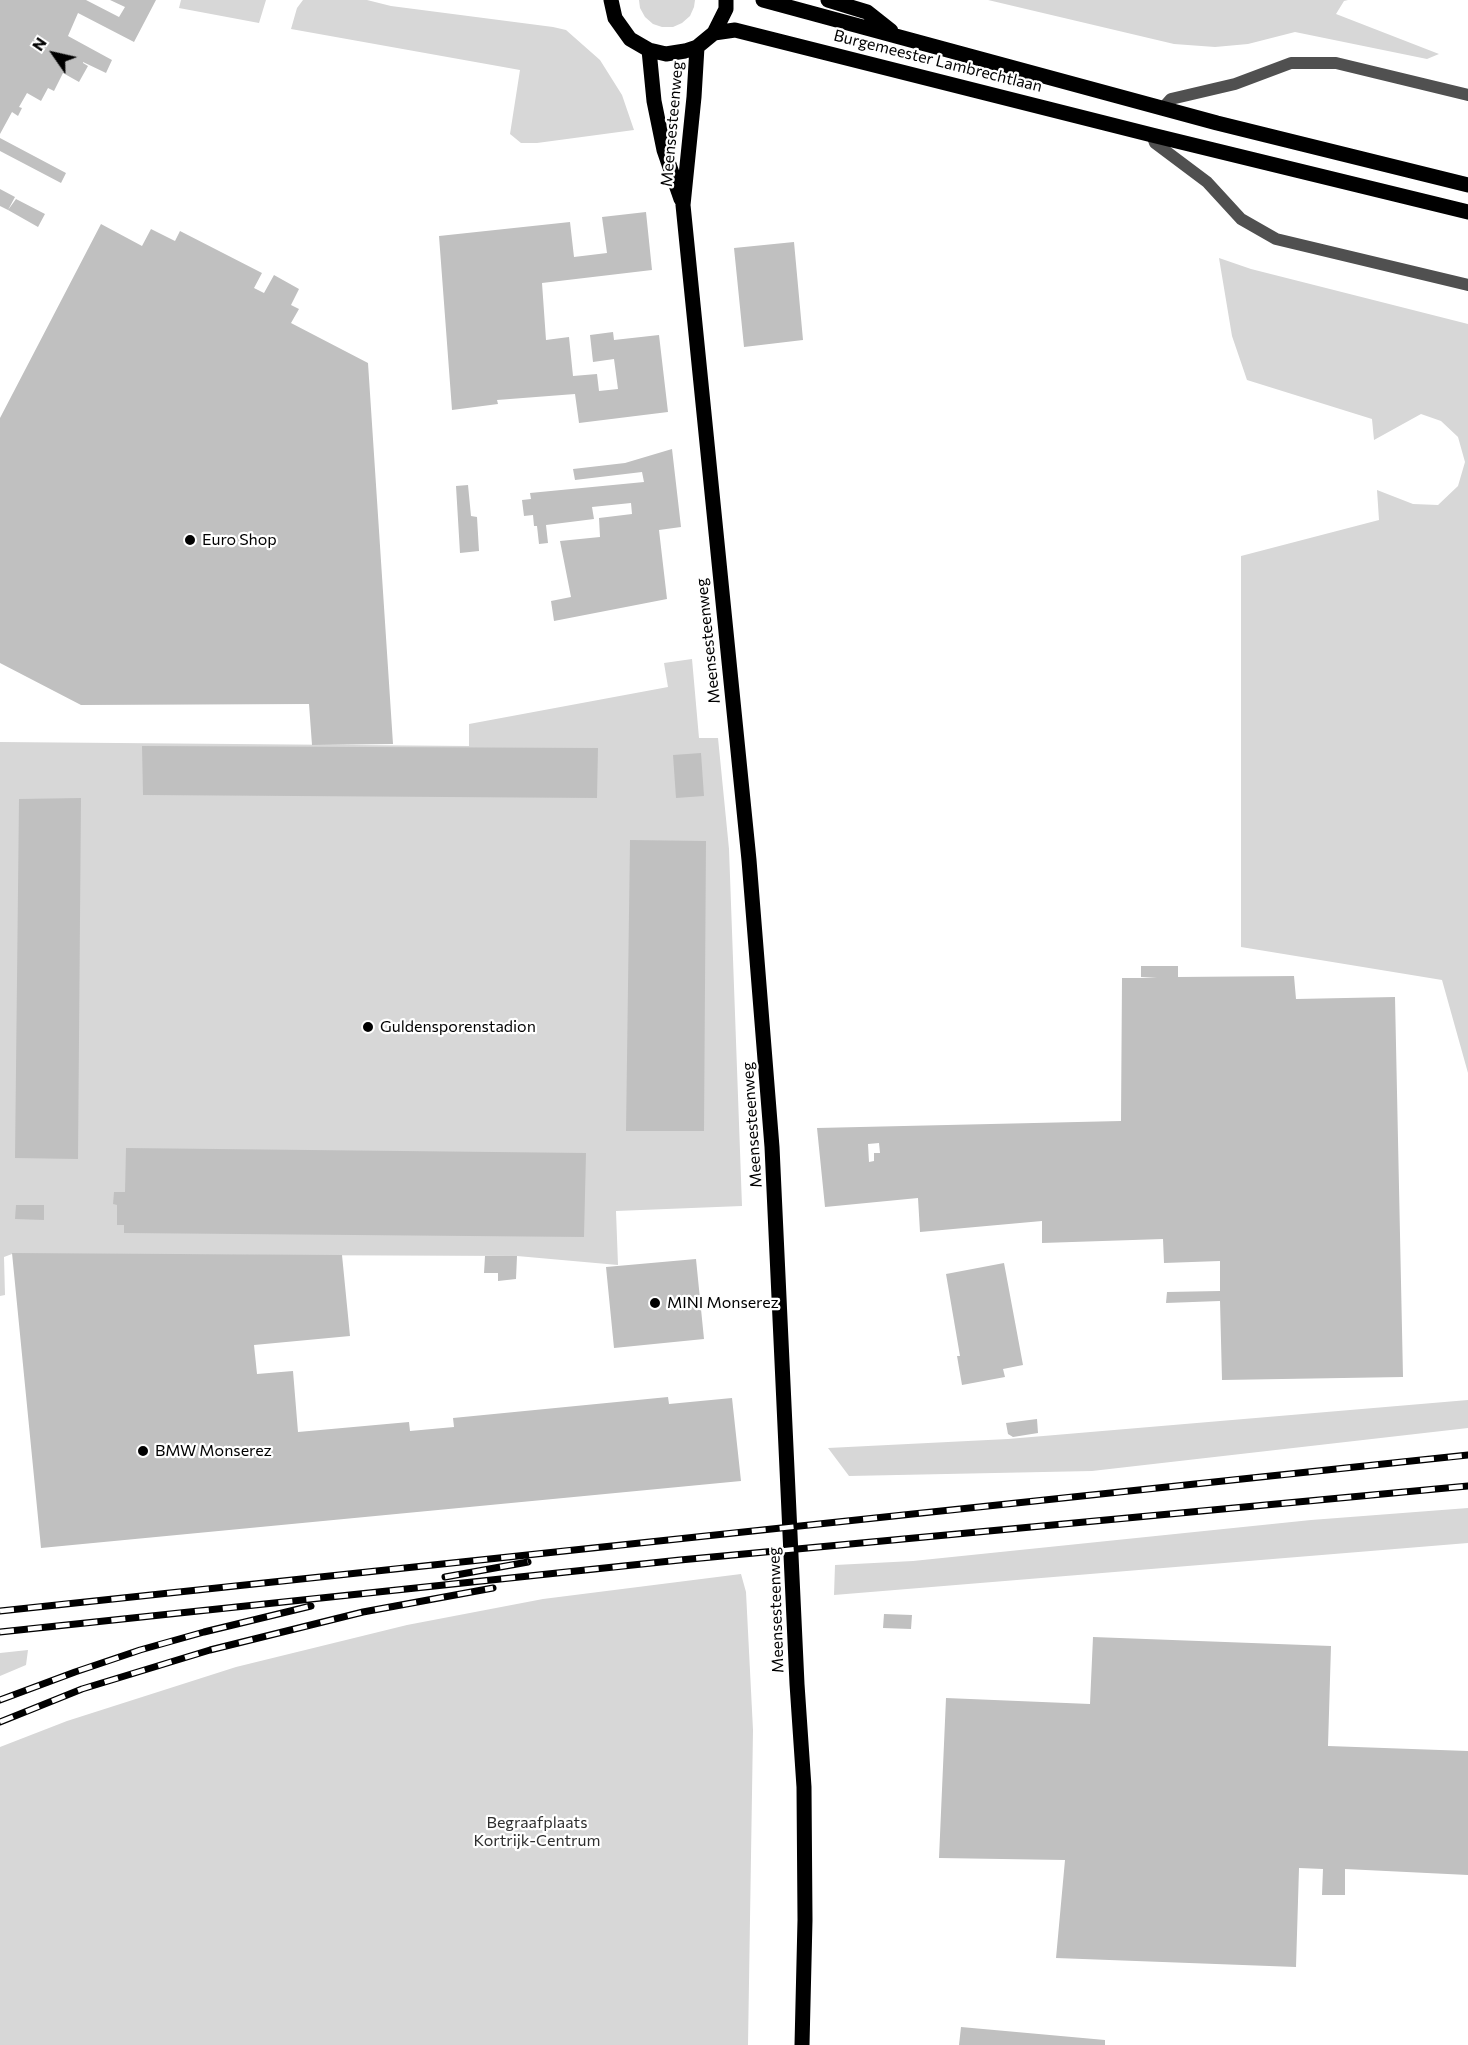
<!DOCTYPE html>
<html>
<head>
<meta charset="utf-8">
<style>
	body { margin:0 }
	#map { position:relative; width:1468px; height:2045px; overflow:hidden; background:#fff; font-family:Commissioner,sans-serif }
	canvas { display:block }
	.north { position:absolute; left:24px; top:24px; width:60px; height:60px; -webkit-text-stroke:4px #fff; paint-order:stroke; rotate:304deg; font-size:16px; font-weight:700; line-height:24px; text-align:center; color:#000 }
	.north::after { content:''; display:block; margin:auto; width:21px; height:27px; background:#000; clip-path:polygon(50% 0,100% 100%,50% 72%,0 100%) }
</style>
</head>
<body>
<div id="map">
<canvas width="1468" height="2045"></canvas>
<div class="north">N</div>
</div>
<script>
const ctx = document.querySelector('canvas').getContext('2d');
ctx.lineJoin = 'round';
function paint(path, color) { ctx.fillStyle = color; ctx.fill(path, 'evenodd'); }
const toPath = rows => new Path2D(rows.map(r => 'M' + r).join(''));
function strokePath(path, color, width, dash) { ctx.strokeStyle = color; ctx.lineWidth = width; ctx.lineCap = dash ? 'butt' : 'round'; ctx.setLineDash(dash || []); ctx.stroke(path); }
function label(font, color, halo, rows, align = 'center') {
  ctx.font = font + ' Commissioner,sans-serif'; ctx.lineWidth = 4.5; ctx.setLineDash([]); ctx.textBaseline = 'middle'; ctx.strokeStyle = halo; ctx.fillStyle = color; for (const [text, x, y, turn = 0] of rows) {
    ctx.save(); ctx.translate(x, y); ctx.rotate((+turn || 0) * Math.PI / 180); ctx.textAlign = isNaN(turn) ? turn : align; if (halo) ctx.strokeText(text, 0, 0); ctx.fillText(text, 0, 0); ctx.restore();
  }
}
const green = toPath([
	[181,0,266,0,259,23,179,8],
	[303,0,367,0,391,6,553,27,566,30,600,60,622,95,634,130,537,143,521,143,510,134,520,70,291,29,297,8],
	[639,0,695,0,694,7,690,16,682,23,673,27,662,27,653,24,645,17,640,8],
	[988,0,1348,0,1344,1,1336,14,1439,54,1427,59,1295,32,1248,44,1215,47,1174,44],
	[1219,258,1251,269,1468,324,1468,1073,1442,980,1241,947,1241,556,1379,520,1377,490,1413,504,1438,505,1458,486,1465,462,1458,437,1441,421,1421,414,1374,440,1372,419,1247,380,1232,336],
	[692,659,699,738,718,738,729,849,742,1206,616,1211,618,1265,517,1256,12,1254,4,1257,5,1295,0,1296,0,742,469,746,469,724,668,687,664,663],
	[1468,1400,1468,1428,1092,1471,849,1476,828,1448,1008,1439],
	[1468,1508,1468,1543,834,1595,835,1565,913,1561,1311,1520],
	[741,1574,746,1592,753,1730,748,2045,0,2045,0,1747,67,1721,236,1667,407,1625,543,1599],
	[28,1650,26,1665,0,1676,0,1653]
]);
const building = toPath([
	[0,0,86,0,119,17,125,7,110,0,156,0,134,42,78,13,68,36,112,60,106,73,83,62,83,63,88,66,79,82,63,73,54,91,48,88,41,101,27,93,19,107,22,108,18,116,12,112,0,134],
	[0,138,66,173,61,183,0,151],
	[0,189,15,197,8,210,16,199,45,214,38,227,8,210,0,206],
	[646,212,652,270,542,283,546,340,569,337,573,376,597,374,599,391,618,389,614,359,593,362,590,335,613,332,614,340,659,335,668,412,579,423,575,394,497,400,498,404,452,410,439,236,570,222,574,257,607,253,602,217],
	[101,224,142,246,151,229,175,241,180,231,262,273,254,288,264,293,274,275,299,289,291,305,299,309,291,323,368,363,393,744,312,745,309,704,81,705,0,663,0,418],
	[794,242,803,340,744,347,734,248],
	[672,449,681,527,659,530,667,599,554,621,551,601,571,597,560,541,600,537,599,518,632,514,631,503,592,507,594,519,546,525,548,543,539,544,537,526,534,526,533,515,524,516,522,500,531,499,530,493,644,482,642,472,575,480,573,469,625,463],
	[468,485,471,516,477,517,479,551,460,553,456,486],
	[142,746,598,748,597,798,143,795],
	[701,753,704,796,676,798,673,755],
	[81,798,78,1159,15,1158,19,799],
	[630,840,706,841,704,1131,626,1131],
	[1141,966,1178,966,1178,977,1294,976,1296,999,1395,997,1403,1377,1222,1380,1220,1301,1166,1303,1167,1292,1220,1291,1220,1261,1164,1263,1163,1239,1042,1243,1042,1221,920,1232,918,1198,825,1207,817,1128,1121,1121,1122,978,1157,978,1141,977],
	[879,1143,880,1153,874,1153,874,1161,869,1162,868,1144],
	[126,1148,586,1153,584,1237,124,1233,124,1225,117,1225,117,1205,113,1204,114,1192,125,1192],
	[16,1205,44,1205,44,1220,15,1219],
	[12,1253,342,1255,350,1336,254,1345,257,1374,293,1371,298,1432,409,1422,410,1431,454,1427,453,1418,668,1397,669,1404,732,1398,741,1481,41,1548],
	[485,1256,517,1256,516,1279,498,1281,498,1273,484,1273],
	[696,1259,704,1339,614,1348,606,1267],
	[1004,1263,1023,1365,1003,1369,1005,1377,962,1385,957,1356,960,1356,946,1274],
	[1037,1419,1038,1433,1013,1437,1008,1434,1006,1423],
	[884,1614,912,1615,911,1629,883,1628],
	[1093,1637,1331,1646,1328,1746,1468,1751,1468,1875,1345,1869,1345,1895,1322,1895,1323,1869,1299,1868,1296,1967,1056,1958,1065,1860,939,1858,946,1698,1090,1704],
	[961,2027,1105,2040,1105,2045,959,2045]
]);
const minor = toPath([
	[1163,108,1171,99,1235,84,1291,63,1336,63,1468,95],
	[1152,135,1155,143,1207,182,1241,219,1276,239,1468,285]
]);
const primary = toPath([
	[611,0,615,18,630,39,649,50,666,54,685,51,697,47,714,33,726,9,726,0],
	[763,0,1217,123,1468,185],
	[828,0,867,12,891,31],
	[714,33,735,30,1152,135,1468,212],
	[697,47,694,97,683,205,749,860,772,1147,797,1684,804,1787,805,1920,802,2045],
	[649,50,654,101,664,150,681,199]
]);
const rail = toPath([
	[445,1577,528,1562],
	[0,1611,1468,1455],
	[0,1632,680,1560,1468,1486],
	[0,1700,75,1672,140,1650,204,1632,311,1606],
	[0,1722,82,1689,210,1650,363,1612,493,1588]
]);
const markers = [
	[190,540,6,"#000"],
	[368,1027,6,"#000"],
	[655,1303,6,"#000"],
	[143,1451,6,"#000"]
];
const streetNames = [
	["Burgemeester Lambrechtlaan",938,61,14],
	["Meensesteenweg",672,124,-85],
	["Meensesteenweg",708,641,-96],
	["Meensesteenweg",752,1125,-94],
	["Meensesteenweg",776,1610,-92]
];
const poiNames = [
	["Euro Shop",202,540],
	["Guldensporenstadion",380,1027],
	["MINI Monserez",667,1303],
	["BMW Monserez",155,1451]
];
const parkNames = [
	["Begraafplaats",537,1823],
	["Kortrijk-Centrum",537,1841]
];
paint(green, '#d7d7d7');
paint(building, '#c0c0c0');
strokePath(minor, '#505050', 12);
strokePath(primary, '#000', 15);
strokePath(rail, '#000', 7);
strokePath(rail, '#fff', 4.5, [14]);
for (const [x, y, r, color] of markers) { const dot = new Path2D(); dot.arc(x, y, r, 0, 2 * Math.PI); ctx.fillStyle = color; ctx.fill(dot); strokePath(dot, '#fff', 2); }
label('16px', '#000', '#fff', streetNames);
label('16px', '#000', '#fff', poiNames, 'left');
label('16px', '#2e2e2e', '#fff', parkNames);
</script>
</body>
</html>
